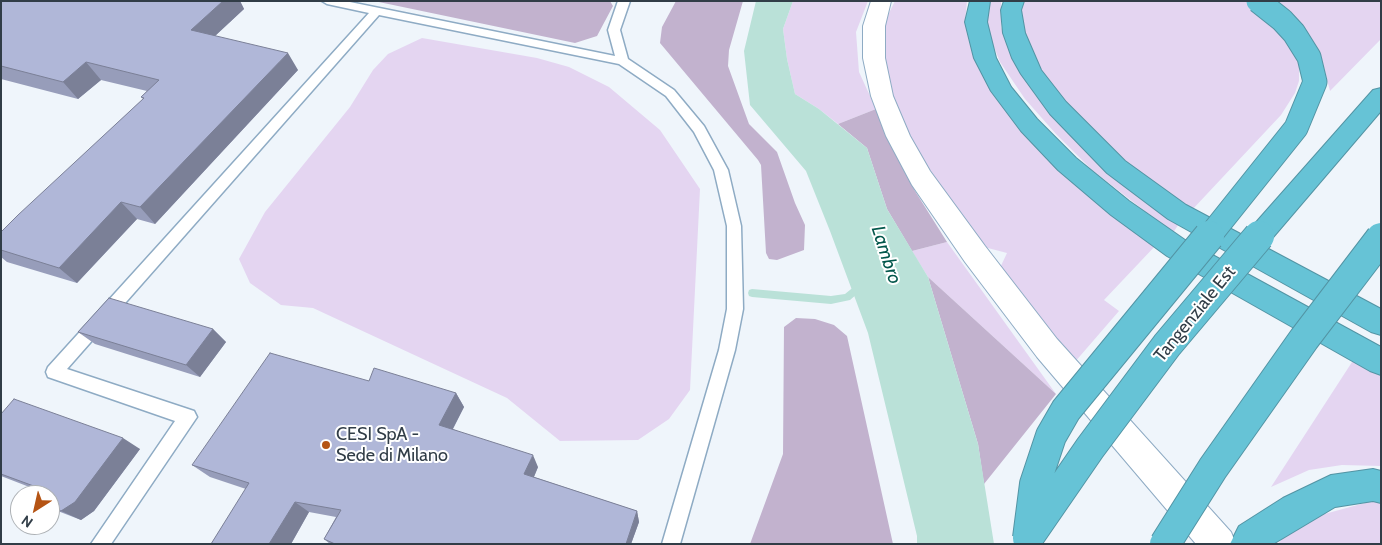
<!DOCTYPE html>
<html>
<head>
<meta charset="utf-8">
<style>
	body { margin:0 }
	#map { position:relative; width:1382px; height:545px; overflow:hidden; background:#eff5fb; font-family:Cabin,sans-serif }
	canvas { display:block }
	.frame { position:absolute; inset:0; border:2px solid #313d47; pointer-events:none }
	.north { position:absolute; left:10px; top:485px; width:50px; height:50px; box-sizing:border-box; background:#fff; border:1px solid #adb1b5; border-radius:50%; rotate:215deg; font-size:14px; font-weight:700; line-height:20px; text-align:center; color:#313d47 }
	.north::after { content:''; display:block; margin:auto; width:18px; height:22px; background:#b55414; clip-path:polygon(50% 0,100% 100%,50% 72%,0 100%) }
</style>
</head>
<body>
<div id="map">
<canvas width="1382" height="545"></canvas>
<div class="frame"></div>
<div class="north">N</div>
</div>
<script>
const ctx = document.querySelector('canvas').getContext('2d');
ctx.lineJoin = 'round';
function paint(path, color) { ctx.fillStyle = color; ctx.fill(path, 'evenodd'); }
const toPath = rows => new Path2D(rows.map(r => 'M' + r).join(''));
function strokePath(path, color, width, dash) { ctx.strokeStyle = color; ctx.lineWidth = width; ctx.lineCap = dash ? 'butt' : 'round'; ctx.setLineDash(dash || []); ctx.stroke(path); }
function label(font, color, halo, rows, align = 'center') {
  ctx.font = font + ' Cabin,sans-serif'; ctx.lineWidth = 4; ctx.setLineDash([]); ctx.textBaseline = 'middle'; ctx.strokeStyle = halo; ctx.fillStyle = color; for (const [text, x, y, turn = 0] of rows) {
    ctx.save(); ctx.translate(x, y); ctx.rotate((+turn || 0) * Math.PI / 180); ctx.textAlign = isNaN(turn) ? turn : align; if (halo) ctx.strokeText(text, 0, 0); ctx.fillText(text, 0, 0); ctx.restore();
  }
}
const green = toPath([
	[793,1,868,1,856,32,859,72,876,109,838,124,819,109,795,94,787,59,783,29],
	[895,1,967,1,965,22,973,49,985,75,1157,244,1104,300,1119,311,1074,363,999,270,1007,253,984,247,938,185,913,145,896,106,884,68,886,19],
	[990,1,1001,1,1001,27,1013,57,1036,96,1074,137,1180,222,1173,233,1092,170,1056,134,1025,99,1000,62,990,37,987,20],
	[1023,1,1250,1,1280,27,1299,62,1299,81,1295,93,1281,115,1192,210,1143,176,1115,153,1074,114,1033,62,1023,40,1020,6],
	[1274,1,1381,1,1381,39,1330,91,1320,52,1309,35,1296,20],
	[422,38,537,58,569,67,609,87,660,130,700,189,690,390,669,419,638,440,560,441,507,398,313,308,281,305,250,283,239,259,265,212,350,107,373,70,388,54],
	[947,242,1056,394,928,277,912,251],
	[1354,359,1381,373,1381,466,1342,465,1309,470,1271,487],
	[1376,500,1381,501,1381,544,1278,544,1288,532,1317,516]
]);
const forest = toPath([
	[374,1,610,1,613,6,597,36,575,43],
	[676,1,743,1,729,50,728,66,749,124,777,152,795,203,805,225,804,250,777,260,769,259,766,253,761,165,758,160,660,43,662,27],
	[876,109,915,191,947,242,912,251,887,209,867,148,838,124],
	[928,277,1056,394,984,484,978,444],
	[796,318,815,319,834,325,847,336,893,544,750,544,783,454,784,327]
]);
const water = toPath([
	[756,1,793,1,783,29,787,59,795,94,819,109,867,148,887,209,928,277,978,444,994,544,917,544,917,536,868,333,830,231,806,171,750,105,744,51]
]);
const stream = toPath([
	[861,281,864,282,865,285,864,288,850,300,831,304,752,297,749,296,748,293,749,290,752,289,831,296,845,294,861,281]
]);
const lane = toPath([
	[322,1,345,1,615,56,608,30,618,1,630,1,620,30,628,59,674,90,704,126,728,170,741,226,743,309,735,350,680,544,662,544,719,350,727,309,727,226,714,170,694,132,666,96,619,64,379,15,67,369,188,409,194,411,197,417,111,544,91,544,175,421,48,377,46,372,48,367,369,13,327,4,322,1]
]);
const street = toPath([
	[871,1,891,1,885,26,885,58,893,96,910,136,930,171,985,246,1057,339,1231,532,1236,544,1196,544,1037,357,965,262,912,185,886,136,871,96,863,58,863,26,871,1]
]);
const highway = toPath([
	[970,1,990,1,987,22,996,58,1011,87,1037,119,1076,158,1129,201,1185,240,1381,347,1381,375,1370,371,1167,256,1111,215,1058,170,1021,131,991,91,974,58,965,22,970,1],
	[1004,1,1024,1,1021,10,1025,33,1041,70,1066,102,1125,161,1186,205,1248,238,1247,235,1251,228,1373,90,1381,88,1381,111,1269,242,1261,245,1381,309,1381,335,1371,332,1168,219,1107,173,1050,114,1021,74,1012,58,1003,33,1001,10,1004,1],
	[1373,469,1381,471,1381,503,1373,501,1335,507,1273,544,1230,544,1239,526,1283,498,1331,475,1373,469]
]);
const highwayBridgeFar1 = toPath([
	[1208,238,1296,128,1315,82,1309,57,1294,33,1282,20,1258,1],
	[1258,238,1260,235]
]);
const highwayBridge = toPath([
	[1030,535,1090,448,1167,345,1259,236],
	[1028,538,1035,484,1051,436,1066,410,1209,236],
	[1165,544,1213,468,1304,339,1381,238]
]);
const wall = toPath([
	[1,1,240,1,244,9,215,36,298,70,155,224,137,219,77,283,7,262,1,257,1,232,143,99,141,97,147,91,101,80,78,99,1,79],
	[213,329,226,342,200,377,95,344,78,332],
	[369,381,456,393,464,407,453,429,538,467,534,477,637,511,639,522,631,544,330,544,324,539,336,517,309,512,291,544,211,544,246,489,210,477,192,465],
	[1,414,140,449,94,511,81,520,50,508,50,495,1,476]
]);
const shadedWall = toPath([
	[223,1,240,1,244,9,202,48,191,30],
	[288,53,298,70,155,224,140,207],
	[86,62,101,80,78,99,63,82],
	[121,202,137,219,77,283,59,268],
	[213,329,226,342,200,377,186,365],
	[456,393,464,407,448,438,439,425],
	[123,438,140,449,94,511,81,520,61,511],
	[533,455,538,467,530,486,524,474],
	[295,502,309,512,291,544,269,544],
	[637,511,639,522,631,544,626,544]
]);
const building = toPath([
	[1,1,223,1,191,30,288,53,140,207,121,202,59,268,1,250,1,232,18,215,144,98,141,97,159,80,86,62,63,82,1,66,1,1],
	[109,298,213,329,186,365,78,332,109,298],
	[270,353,369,381,374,368,456,393,439,425,533,455,524,474,637,511,626,544,335,544,324,539,341,510,295,502,269,544,211,544,249,483,192,465,270,353],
	[14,399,123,438,75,502,61,511,50,507,50,495,35,495,39,488,1,474,1,414,14,399]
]);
const markers = [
	[326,445,5,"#b55414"]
];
const streetNames = [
	["Tangenziale Est",1195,314,-51]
];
const poiNames = [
	["CESI SpA -",336,435],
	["Sede di Milano",336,456]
];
const waterNames = [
	["Lambro",886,255,72]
];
paint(green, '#e4d5f1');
paint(forest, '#c2b2ce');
paint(water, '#bae1d8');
paint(stream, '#bae1d8');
strokePath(lane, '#8eabc4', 3);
strokePath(street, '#8eabc4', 2);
strokePath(highway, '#5394a4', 2);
paint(lane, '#fff');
paint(street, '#fff');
paint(highway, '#66c3d6');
strokePath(highwayBridgeFar1, '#5394a4', 25, []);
strokePath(highwayBridge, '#5394a4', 32, []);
strokePath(highwayBridgeFar1, '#66c3d6', 23);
strokePath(highwayBridge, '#66c3d6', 30);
paint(wall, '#979dba');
paint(shadedWall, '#7b8097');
paint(building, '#b0b7d8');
strokePath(building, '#7b8097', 1);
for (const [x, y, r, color] of markers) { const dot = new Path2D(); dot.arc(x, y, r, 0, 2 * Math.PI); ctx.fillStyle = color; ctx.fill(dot); strokePath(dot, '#fff', 2); }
label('18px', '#313d47', '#fff', streetNames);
label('18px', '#313d47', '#fff', poiNames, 'left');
label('italic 19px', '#03574b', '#fff', waterNames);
</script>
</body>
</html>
